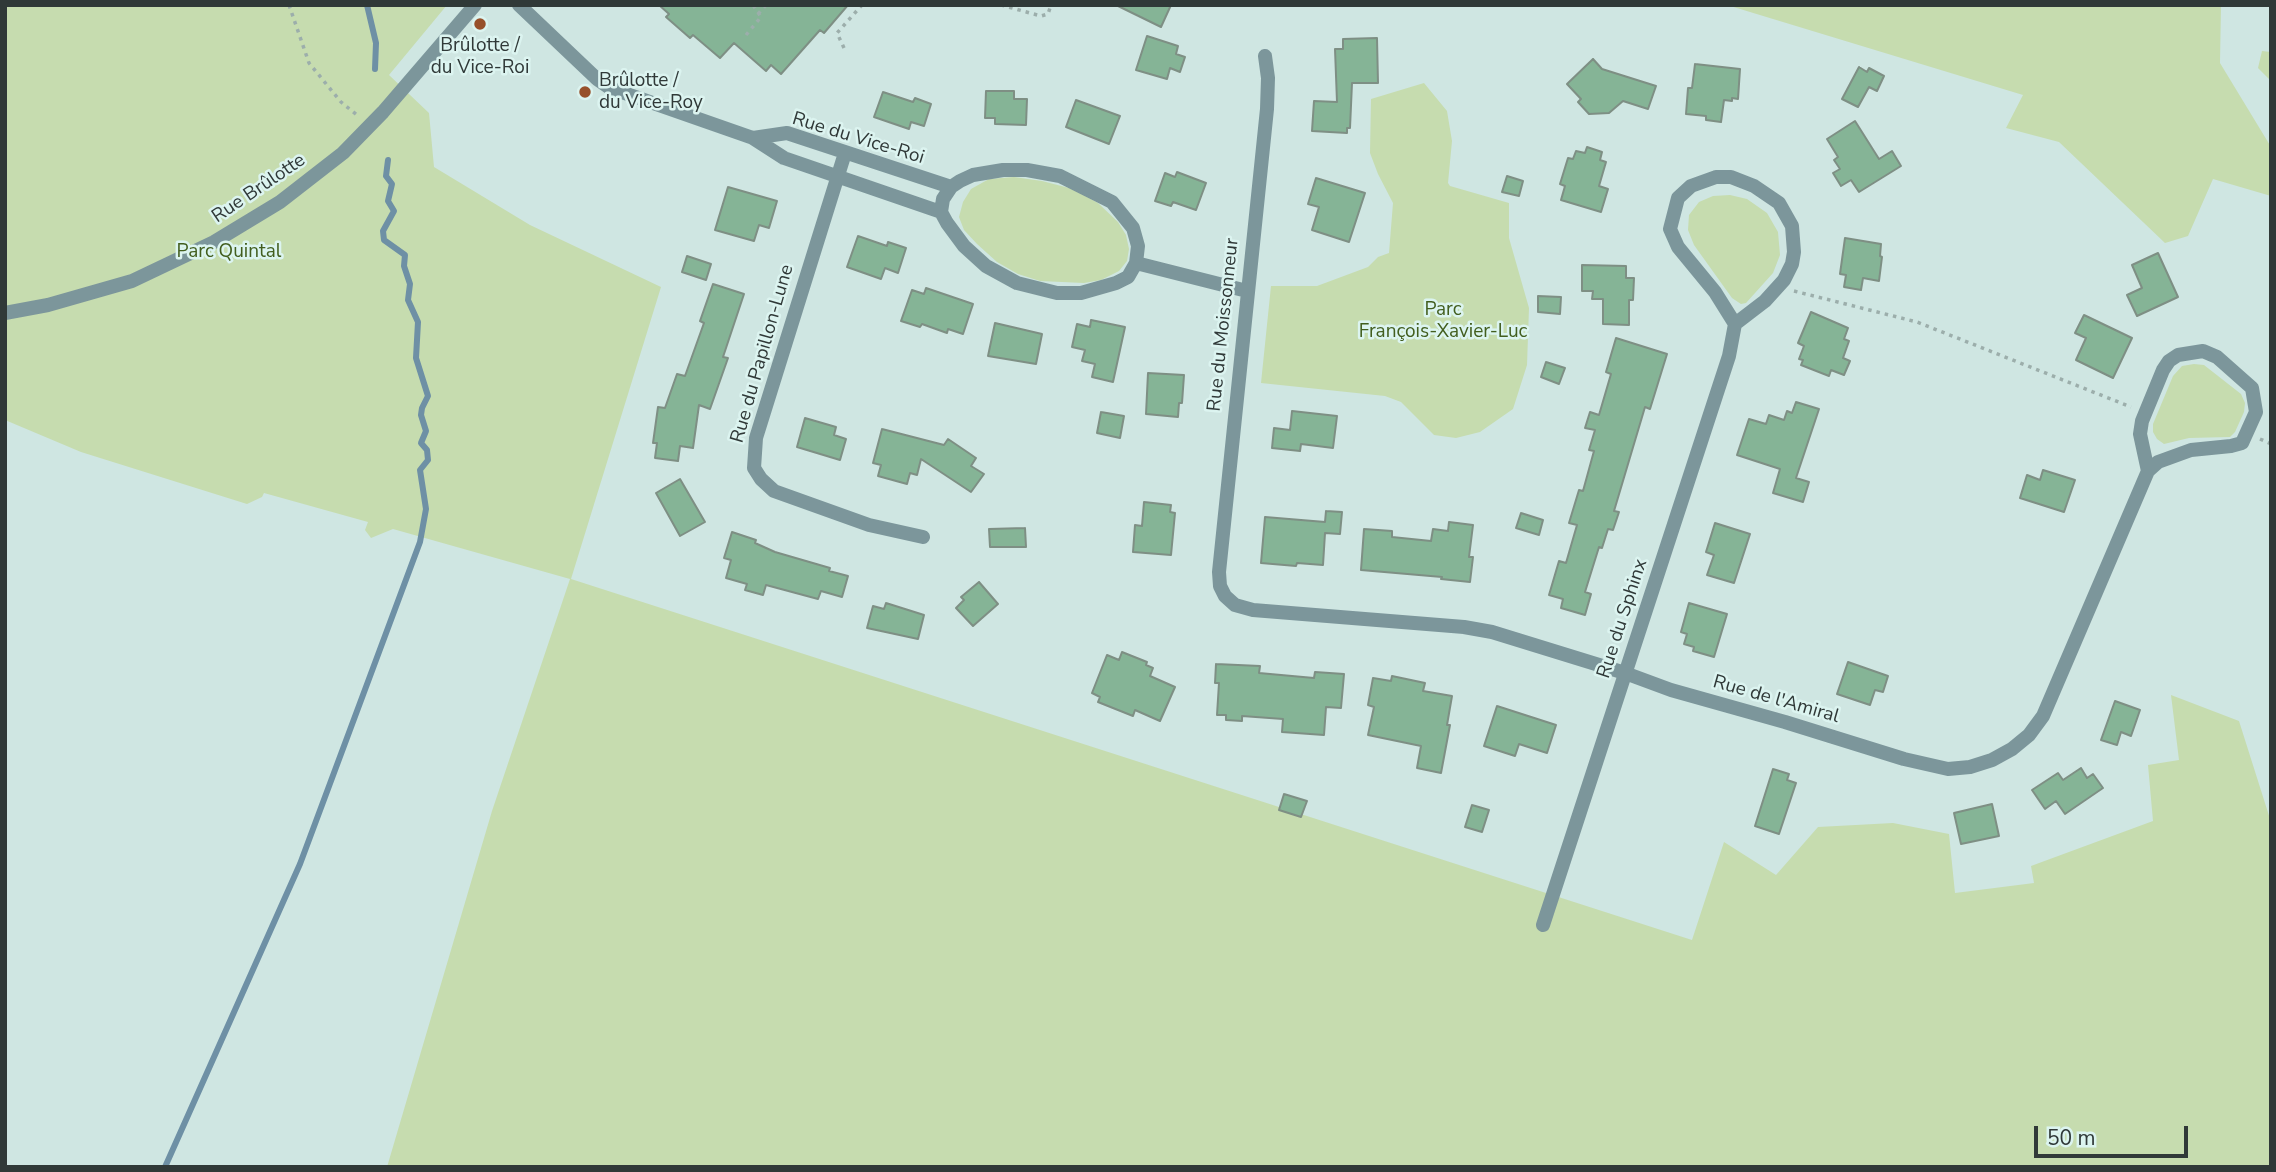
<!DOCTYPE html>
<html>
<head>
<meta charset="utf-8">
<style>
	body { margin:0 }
	#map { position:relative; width:2276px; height:1172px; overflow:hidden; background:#cfe6e2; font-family:"Nunito Sans",sans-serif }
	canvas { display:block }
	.frame { position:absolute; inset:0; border:7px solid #303938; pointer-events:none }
	.scale { position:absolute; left:2034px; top:1126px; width:154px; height:32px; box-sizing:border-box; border:4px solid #303938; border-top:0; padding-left:9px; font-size:21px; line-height:24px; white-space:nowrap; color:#303938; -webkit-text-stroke:5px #dcf4f0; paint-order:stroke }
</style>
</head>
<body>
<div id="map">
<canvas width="2276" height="1172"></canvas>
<div class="frame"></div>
<div class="scale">50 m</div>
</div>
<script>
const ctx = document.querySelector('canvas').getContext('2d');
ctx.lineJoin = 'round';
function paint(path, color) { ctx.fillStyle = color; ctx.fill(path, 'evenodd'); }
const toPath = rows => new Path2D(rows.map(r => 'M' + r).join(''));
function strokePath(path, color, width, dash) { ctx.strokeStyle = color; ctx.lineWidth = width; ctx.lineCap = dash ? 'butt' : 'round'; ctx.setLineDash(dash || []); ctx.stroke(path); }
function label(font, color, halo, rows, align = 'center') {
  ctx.font = font + ' "Nunito Sans",sans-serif'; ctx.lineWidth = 5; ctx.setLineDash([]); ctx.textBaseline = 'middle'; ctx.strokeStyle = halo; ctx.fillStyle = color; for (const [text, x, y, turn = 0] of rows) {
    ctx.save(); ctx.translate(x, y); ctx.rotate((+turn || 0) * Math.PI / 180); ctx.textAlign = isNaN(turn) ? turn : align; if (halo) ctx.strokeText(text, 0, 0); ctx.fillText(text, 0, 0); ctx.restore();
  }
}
const green = toPath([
	[5,5,447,5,389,75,429,113,434,167,530,225,661,287,571,579,1692,940,1724,842,1776,875,1818,827,1893,823,1949,834,1955,893,2034,883,2031,866,2153,821,2148,765,2179,760,2171,695,2239,721,2271,822,2271,1167,387,1167,492,811,570,579,393,529,371,538,365,530,368,522,264,493,262,497,247,504,81,452,5,420],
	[1727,5,2221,5,2220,63,2271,147,2271,196,2213,179,2188,236,2165,243,2059,142,2006,128,2023,95],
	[2262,51,2271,52,2271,81,2258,68],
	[1424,83,1447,111,1452,141,1448,183,1450,186,1509,203,1509,238,1529,308,1527,365,1513,409,1480,432,1456,438,1434,435,1401,402,1385,396,1261,383,1271,286,1317,286,1368,267,1378,257,1389,253,1393,203,1378,174,1370,153,1371,99],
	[1014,177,1042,181,1073,189,1098,203,1118,222,1126,235,1129,249,1127,261,1119,271,1101,280,1084,283,1040,281,1018,274,997,262,977,244,964,230,959,217,963,202,971,189,989,179],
	[1730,195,1747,199,1767,213,1778,232,1780,255,1773,273,1746,303,1741,304,1732,298,1694,245,1688,230,1689,215,1699,202,1713,196],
	[2194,364,2204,365,2241,394,2245,403,2244,412,2235,432,2230,437,2189,438,2164,444,2157,439,2153,432,2153,424,2173,376,2182,366]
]);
const stream = toPath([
	[367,5,376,43,375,69],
	[165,1167,300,864,420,542,426,509,420,470,428,460,427,450,421,443,426,431,421,415,422,408,428,396,416,358,418,322,408,300,410,284,404,266,405,255,384,240,383,231,394,211,388,201,392,184,386,176,388,160]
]);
const building = toPath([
	[659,5,848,5,824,33,820,30,781,74,771,65,766,71,734,43,720,58,693,35,690,38,666,17,669,14,659,5],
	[1116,5,1171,5,1161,27,1116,5],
	[1147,36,1178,46,1176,54,1185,57,1180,72,1170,68,1167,79,1136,70,1147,36],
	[1377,38,1378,83,1352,83,1350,128,1347,128,1347,133,1312,131,1314,101,1337,102,1335,49,1343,49,1343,39,1377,38],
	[1593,59,1602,69,1656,86,1648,109,1623,101,1609,113,1589,114,1578,102,1581,99,1567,84,1593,59],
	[1695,64,1740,69,1738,99,1732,98,1732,101,1724,100,1721,122,1706,120,1706,116,1686,114,1688,88,1692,88,1695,64],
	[1859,67,1867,72,1869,68,1884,76,1877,91,1869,87,1858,107,1842,99,1859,67],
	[986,91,1014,91,1014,99,1027,99,1026,125,995,124,995,118,985,118,986,91],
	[883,92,913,102,915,98,931,104,924,126,911,122,909,129,874,117,883,92],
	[1076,100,1120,116,1109,144,1066,127,1076,100],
	[1855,121,1879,159,1892,151,1901,166,1859,192,1851,180,1841,186,1833,173,1840,169,1834,160,1838,157,1827,139,1855,121],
	[1587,147,1602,152,1600,160,1606,162,1599,186,1608,189,1601,212,1561,200,1565,186,1560,184,1568,158,1573,159,1576,151,1585,153,1587,147],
	[1177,172,1206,183,1196,210,1173,202,1171,206,1155,201,1165,173,1175,177,1177,172],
	[1507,176,1523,181,1519,196,1502,192,1507,176],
	[1316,178,1365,193,1349,242,1312,230,1319,207,1308,204,1316,178],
	[728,187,777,201,769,228,759,225,754,241,715,230,728,187],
	[858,236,887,246,888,242,906,248,898,273,885,268,881,279,847,267,858,236],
	[1845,238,1881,244,1880,256,1882,257,1879,281,1863,278,1861,290,1844,287,1846,275,1840,274,1845,238],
	[2158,253,2178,297,2137,316,2127,295,2142,288,2132,265,2158,253],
	[687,256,711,264,706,280,682,272,687,256],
	[1582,265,1626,266,1626,278,1634,278,1633,300,1629,300,1629,325,1603,324,1603,299,1592,299,1593,291,1582,291,1582,265],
	[713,284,744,294,723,357,728,358,710,409,699,405,693,448,680,446,678,461,655,458,657,443,653,443,658,407,665,408,677,374,685,376,704,323,700,321,713,284],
	[926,288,973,304,963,334,948,329,947,333,922,324,920,327,901,321,912,290,924,294,926,288],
	[1538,296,1561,297,1560,314,1538,312,1538,296],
	[1811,312,1848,328,1844,339,1849,341,1843,358,1850,361,1844,375,1831,370,1829,376,1801,365,1803,360,1799,359,1804,346,1798,343,1811,312],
	[2084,315,2132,338,2113,378,2076,360,2086,338,2075,333,2084,315],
	[1091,320,1125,327,1113,382,1092,377,1095,364,1082,361,1085,350,1072,347,1077,324,1090,327,1091,320],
	[995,323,1042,334,1036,364,988,356,995,323],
	[1616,338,1667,354,1650,409,1645,407,1614,511,1619,512,1613,530,1608,529,1602,548,1599,547,1585,592,1591,594,1585,615,1561,608,1563,599,1549,595,1559,561,1566,563,1577,525,1569,523,1579,490,1583,491,1594,451,1589,450,1595,430,1585,428,1590,412,1599,415,1611,374,1606,372,1616,338],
	[1546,362,1565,368,1559,384,1541,377,1546,362],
	[1148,373,1184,375,1182,403,1179,403,1178,417,1146,414,1148,373],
	[1796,402,1819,409,1796,478,1809,482,1803,502,1773,493,1780,469,1737,455,1749,419,1766,424,1769,415,1784,420,1787,411,1792,413,1796,402],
	[1292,411,1337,416,1333,448,1301,444,1300,451,1272,448,1274,428,1290,430,1292,411],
	[1101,412,1124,416,1120,438,1097,433,1101,412],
	[805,418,836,427,834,435,846,439,840,460,797,447,805,418],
	[882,429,944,445,948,439,976,458,971,466,984,474,971,492,921,459,917,475,910,473,907,484,878,476,881,465,873,463,882,429],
	[2043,470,2075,480,2064,512,2020,498,2027,475,2040,480,2043,470],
	[680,479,705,522,680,536,656,493,680,479],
	[1144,502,1171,505,1170,512,1175,513,1171,555,1133,552,1135,525,1142,526,1144,502],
	[1326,511,1342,512,1340,534,1325,533,1323,565,1297,563,1296,566,1261,563,1265,517,1325,522,1326,511],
	[1521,513,1543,520,1539,535,1516,528,1521,513],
	[1449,522,1473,525,1469,557,1473,557,1470,582,1441,579,1442,577,1361,570,1364,529,1392,531,1392,537,1431,541,1433,529,1448,531,1449,522],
	[1715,523,1750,534,1734,583,1707,575,1714,555,1706,552,1715,523],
	[1025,528,1026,547,990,547,989,529,1025,528],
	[732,532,756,540,755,543,775,552,830,568,829,571,848,576,842,597,821,591,818,599,766,585,763,595,745,590,747,584,726,578,731,560,724,558,732,532],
	[979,582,998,604,973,626,956,608,964,600,961,597,979,582],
	[886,603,924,615,918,639,867,628,873,606,884,609,886,603],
	[1689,603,1727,614,1714,657,1693,651,1694,647,1684,644,1687,634,1681,632,1689,603],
	[1122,652,1147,662,1146,665,1153,668,1150,676,1175,687,1160,721,1135,710,1133,716,1098,702,1100,697,1092,693,1107,655,1119,660,1122,652],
	[1848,662,1888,676,1883,692,1875,690,1870,705,1837,694,1848,662],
	[1216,664,1260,666,1259,673,1314,678,1315,672,1344,674,1341,708,1326,707,1324,735,1282,732,1283,719,1242,716,1242,721,1226,720,1226,715,1217,715,1219,683,1215,683,1216,664],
	[1392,676,1425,683,1423,691,1452,696,1447,725,1450,725,1441,773,1417,768,1421,746,1368,735,1374,707,1368,705,1373,678,1391,681,1392,676],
	[2115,701,2140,710,2131,736,2121,732,2117,745,2101,740,2115,701],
	[1497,706,1556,725,1547,753,1519,744,1515,756,1484,746,1497,706],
	[2081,768,2087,778,2093,774,2103,788,2065,814,2056,801,2045,809,2032,790,2058,773,2063,780,2081,768],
	[1773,769,1789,774,1787,780,1796,783,1779,834,1755,826,1773,769],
	[1284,794,1307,801,1301,817,1279,810,1284,794],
	[1992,804,1999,836,1961,844,1954,813,1992,804],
	[1472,805,1489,810,1482,832,1465,827,1472,805]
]);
const path = toPath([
	[289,5,309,63,341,102,357,115],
	[1001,5,1041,16,1048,14,1051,5],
	[758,14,766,5],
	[746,35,761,17,753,5],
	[844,48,837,33,862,5],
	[1794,291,1917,322,2131,407],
	[2260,439,2271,444]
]);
const street = toPath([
	[519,5,597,79,610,88,753,138,784,158,941,212],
	[1265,56,1268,78,1267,109,1219,572,1220,586,1225,596,1235,605,1253,610,1464,627,1492,632,1625,673,1671,690,1785,722,1904,759,1948,769,1970,767,1992,760,2012,749,2029,735,2043,716,2148,471,2158,462,2191,450,2231,446,2242,443,2256,412,2252,388,2217,357,2203,351,2178,355,2169,361,2163,370,2142,421,2140,434,2148,471],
	[753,138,787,133,951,187],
	[845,153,756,438,754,468,761,479,774,491,869,525,923,537],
	[1003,170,1027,170,1060,176,1112,202,1133,228,1138,246,1136,263,1128,277,1116,283,1081,293,1057,293,1017,283,986,266,964,246,947,223,941,212,943,199,951,187,960,181,973,175,1003,170],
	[1716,177,1731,177,1754,186,1779,203,1792,226,1794,252,1792,264,1784,280,1765,301,1735,324,1715,292,1678,247,1670,229,1678,198,1691,186,1716,177],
	[1136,263,1247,291],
	[5,313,48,305,132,281,214,242,280,202,343,153,383,112,475,5],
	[1543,925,1729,356,1735,324]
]);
const markers = [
	[480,24,7,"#97502a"],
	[585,92,7,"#97502a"]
];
const poiNames = [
	["Brûlotte /",480,46],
	["du Vice-Roi",480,68],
	["Brûlotte /",599,81,"left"],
	["du Vice-Roy",599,103,"left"]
];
const streetNames = [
	["Rue du Vice-Roi",858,139,17],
	["Rue Brûlotte",259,189,-34],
	["Rue du Moissonneur",1224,325,-84],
	["Rue du Papillon-Lune",763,354,-74],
	["Rue du Sphinx",1623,619,-72],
	["Rue de l'Amiral",1776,700,16]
];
const parkNames = [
	["Parc Quintal",229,252],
	["Parc",1443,310],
	["François-Xavier-Luc",1443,332]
];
paint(green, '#c6dcaf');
strokePath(stream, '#6e90a5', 6);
paint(building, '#85b496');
strokePath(building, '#7e8f84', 2);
strokePath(path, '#9caeab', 3.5, [3.5, 5]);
strokePath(street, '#7c969b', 14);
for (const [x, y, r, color] of markers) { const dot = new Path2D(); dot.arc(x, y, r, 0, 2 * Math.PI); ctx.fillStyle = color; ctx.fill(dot); strokePath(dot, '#dcf4f0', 2.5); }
label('19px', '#303938', '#dcf4f0', poiNames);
label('19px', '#303938', '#dcf4f0', streetNames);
label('19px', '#425e1e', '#dcf4f0', parkNames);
</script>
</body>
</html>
